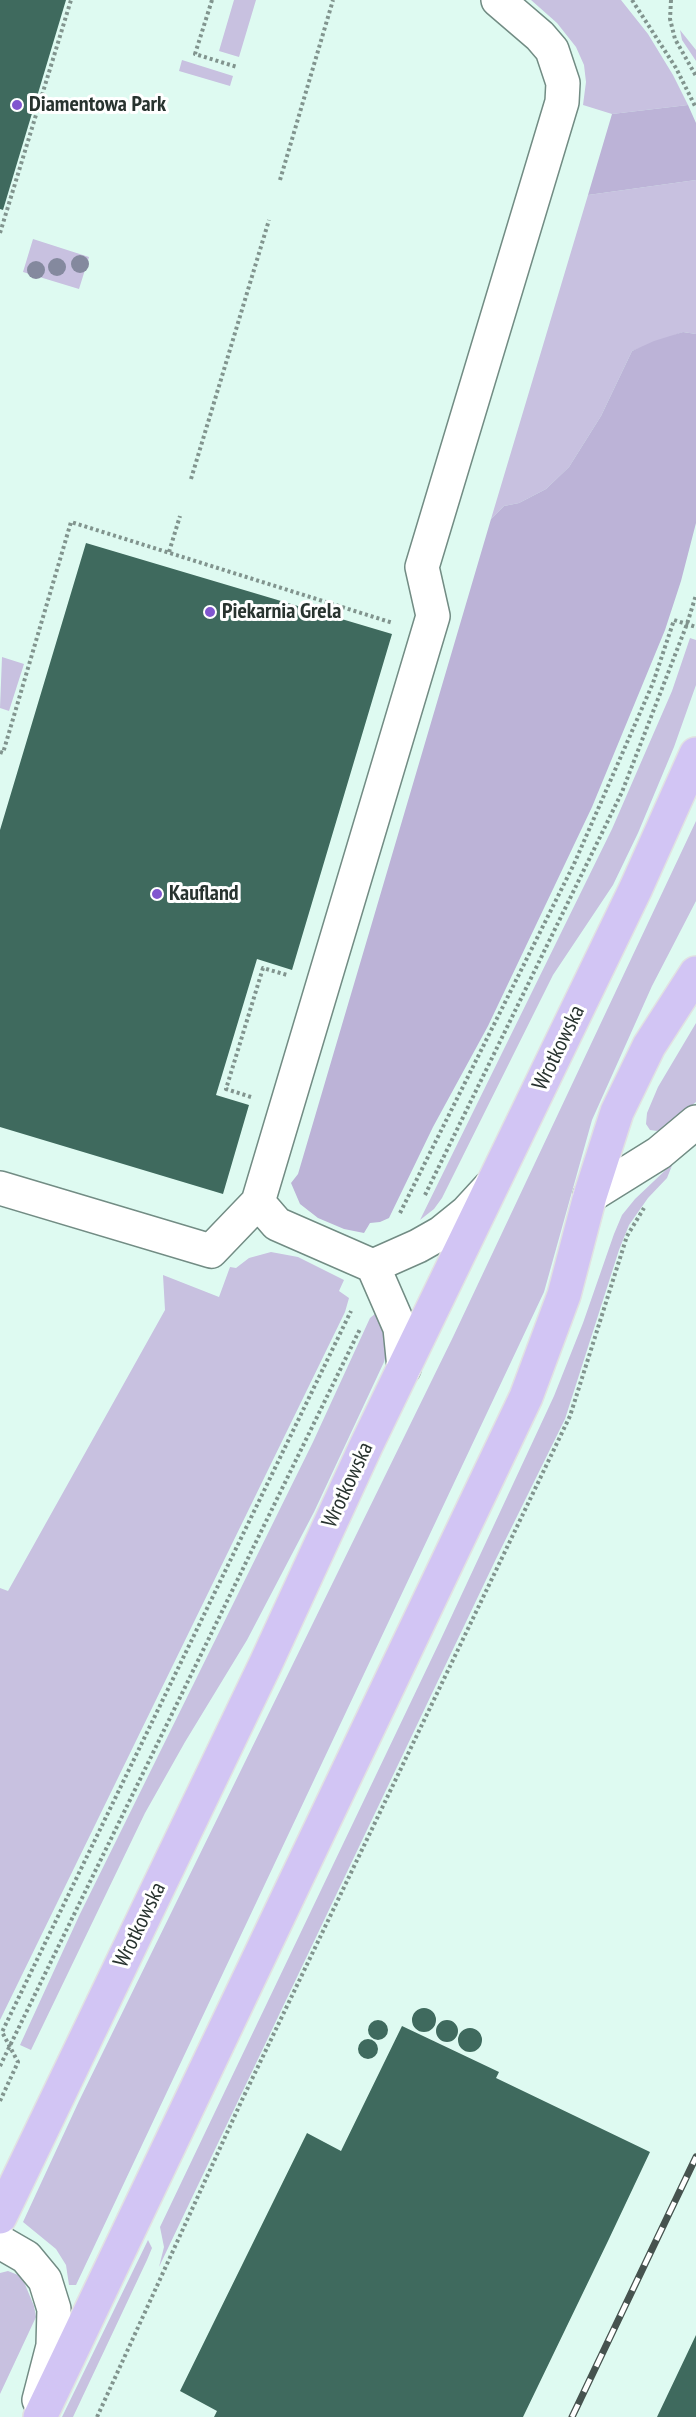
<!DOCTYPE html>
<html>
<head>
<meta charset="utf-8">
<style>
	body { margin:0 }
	canvas { display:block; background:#defaf1 }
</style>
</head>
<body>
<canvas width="696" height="2417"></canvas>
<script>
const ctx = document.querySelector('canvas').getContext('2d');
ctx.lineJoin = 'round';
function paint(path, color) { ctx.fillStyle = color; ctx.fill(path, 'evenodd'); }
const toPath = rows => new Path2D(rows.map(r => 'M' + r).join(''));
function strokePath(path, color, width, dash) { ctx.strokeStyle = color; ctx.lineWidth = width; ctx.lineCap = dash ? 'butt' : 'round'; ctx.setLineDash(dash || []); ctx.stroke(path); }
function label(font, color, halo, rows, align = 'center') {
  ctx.font = font + ' "PT Sans Narrow",sans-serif'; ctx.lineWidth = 6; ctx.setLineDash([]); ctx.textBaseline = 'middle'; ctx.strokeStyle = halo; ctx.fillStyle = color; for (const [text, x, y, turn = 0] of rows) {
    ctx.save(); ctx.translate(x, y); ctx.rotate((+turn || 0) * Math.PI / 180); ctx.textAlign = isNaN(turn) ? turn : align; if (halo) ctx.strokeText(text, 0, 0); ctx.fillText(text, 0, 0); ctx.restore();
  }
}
const green = toPath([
	[234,0,256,0,239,57,219,51],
	[531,0,621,0,648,34,673,75,688,105,612,114,583,105,586,82,584,65,576,47,557,23],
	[680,30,696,50,696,61,682,40],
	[182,60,233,76,230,86,179,71],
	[696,180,696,334,683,332,632,351,601,416,569,467,546,489,519,503,504,506,491,519,588,195],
	[33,239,89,257,79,289,23,272],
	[690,638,696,640,696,685,674,747,638,833,613,885,553,975,442,1198,434,1209,420,1220,612,829,672,691],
	[2,657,24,664,9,711,0,708],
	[696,821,696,901,652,986,592,1120,544,1292,76,2285,69,2285,66,2265,56,2249,23,2222,79,2101,453,1337],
	[696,1023,696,1102,665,1128,657,1131,650,1130,646,1124,647,1113,658,1087],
	[673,1163,667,1178,648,1198,629,1225,619,1250,565,1419,495,1561,159,2267,164,2247,160,2227,440,1641,554,1396,583,1323,614,1234,622,1215,635,1199],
	[271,1252,298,1257,344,1280,339,1291,349,1298,345,1312,0,2020,0,1588,8,1591,165,1310,163,1275,219,1297,230,1267,236,1268,249,1258],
	[381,1309,388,1347,384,1362,314,1512,247,1640,185,1742,145,1813,31,2050,20,2045,79,1916,313,1442,370,1318],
	[148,2240,152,2248,147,2260,73,2417,62,2417],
	[8,2271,18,2275,24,2282,34,2306,36,2317,0,2394,0,2273]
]);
const forest = toPath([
	[688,105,696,123,696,180,588,195,612,114],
	[683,332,696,334,696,523,681,581,665,630,592,807,488,1026,433,1127,389,1218,380,1222,370,1223,364,1233,344,1229,318,1218,300,1204,291,1183,298,1174,491,519,504,506,519,503,546,489,569,467,601,416,632,351,654,341]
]);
const building = toPath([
	[0,0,66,0,3,210,0,209],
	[86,543,392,634,292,970,257,959,216,1095,249,1105,223,1194,0,1127,0,830],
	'412 2020a12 12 0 1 1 24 0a12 12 0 1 1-24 0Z',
	'368 2030a10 10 0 1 1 20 0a10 10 0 1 1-20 0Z',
	'436 2031a11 11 0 1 1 22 0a11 11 0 1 1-22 0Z',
	[402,2026,499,2072,496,2078,650,2152,608,2241,523,2417,214,2417,217,2411,180,2391,307,2133,341,2151],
	'458 2040a12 12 0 1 1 24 0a12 12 0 1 1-24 0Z',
	'358 2049a10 10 0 1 1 20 0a10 10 0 1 1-20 0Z',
	[696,2335,696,2417,657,2417]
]);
const path = toPath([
	[212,0,195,54,237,67],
	[632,0,676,68,696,108],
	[671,0,670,19,675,39,696,76],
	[280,180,333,0],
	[0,233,71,0],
	[191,479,269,220],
	[169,552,180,516],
	[0,752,3,753,71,522,393,623],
	[251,1097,226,1089,263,968,287,975],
	[425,1195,622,792,687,624,696,595],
	[400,1213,574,864,653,683,674,620,696,627],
	[0,2066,360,1329],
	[0,2101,18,2062,2,2032,351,1311],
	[97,2417,242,2100,570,1416,627,1236,644,1208]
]);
const minor = toPath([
	[0,1188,211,1251,258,1202],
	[590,1196,659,1153,696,1122],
	[373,1266,418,1246,441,1233,467,1212,490,1187],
	[404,1368,400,1328,373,1266,277,1224,258,1202,433,616,422,567,562,102,563,83,552,50,540,36,498,0],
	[0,2242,26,2257,45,2280,54,2309,53,2346,39,2400]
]);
const major = toPath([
	[0,2217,266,1663,366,1446,636,888,696,754],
	[40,2417,526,1397,564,1295,590,1196,617,1112,649,1046,696,973]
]);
const rail = toPath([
	[572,2417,696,2157]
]);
const trees = [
	[80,264],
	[57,267],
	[36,270]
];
const markers = [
	[17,105,6,"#8156cf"],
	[210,612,6,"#8156cf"],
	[157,894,6,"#8156cf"]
];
const poiNames = [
	["Diamentowa Park",29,105],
	["Piekarnia Grela",222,612],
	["Kaufland",169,894]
];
const streetNames = [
	["Wrotkowska",559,1048,-64],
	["Wrotkowska",348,1485,-65],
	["Wrotkowska",140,1925,-64]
];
paint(green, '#c8c1e0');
paint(forest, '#bcb3d7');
paint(building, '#3f6a5e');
strokePath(minor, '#728c84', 36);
strokePath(major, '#e1e2e2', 36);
strokePath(path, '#81948e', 4, [3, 3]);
strokePath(minor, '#fff', 33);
strokePath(major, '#d2c5f4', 33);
strokePath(rail, '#46534f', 7);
strokePath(rail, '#fff', 4.5, [14]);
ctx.fillStyle = '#84899e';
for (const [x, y] of trees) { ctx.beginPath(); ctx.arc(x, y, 9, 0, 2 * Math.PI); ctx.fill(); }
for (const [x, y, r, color] of markers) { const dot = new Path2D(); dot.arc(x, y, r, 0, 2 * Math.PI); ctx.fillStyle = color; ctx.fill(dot); strokePath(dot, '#fff', 2); }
label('bold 22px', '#28332f', '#fff', poiNames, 'left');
label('22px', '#28332f', '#fff', streetNames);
</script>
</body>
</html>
